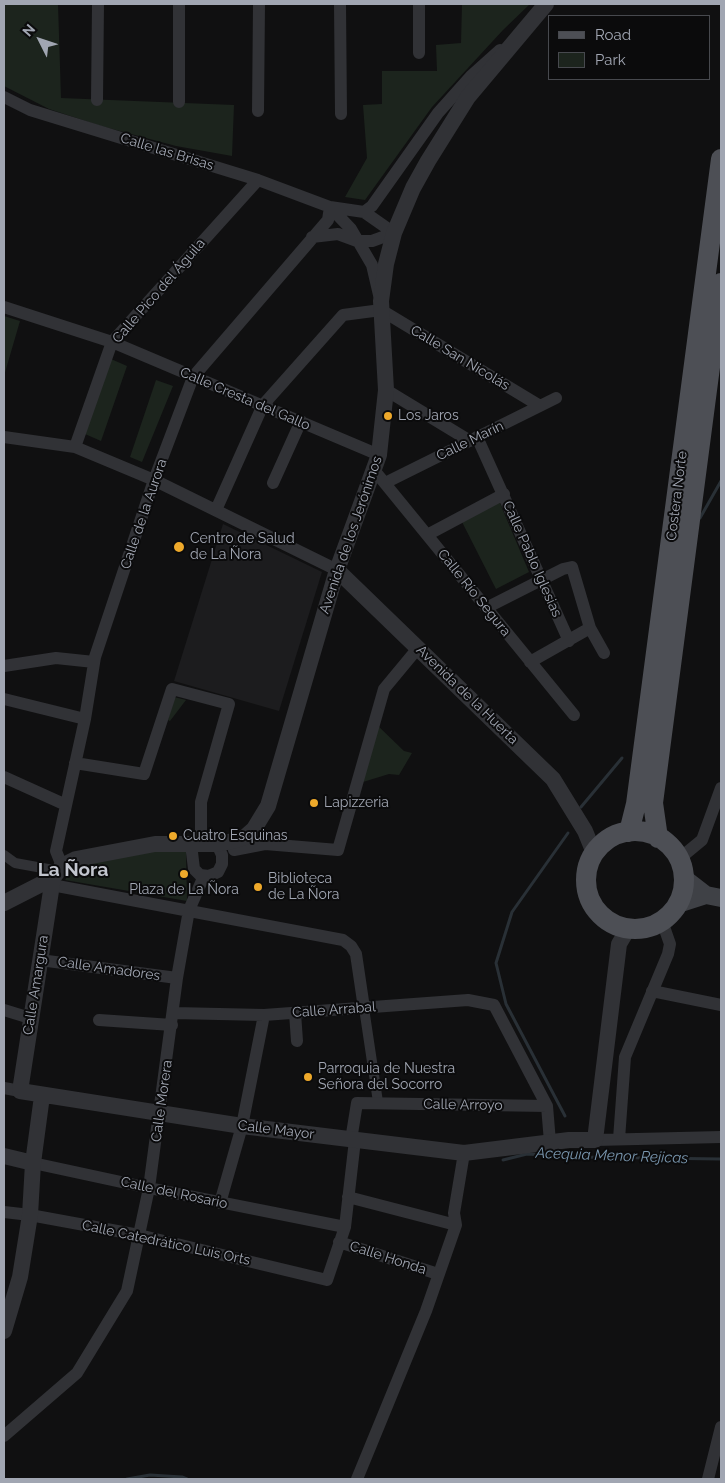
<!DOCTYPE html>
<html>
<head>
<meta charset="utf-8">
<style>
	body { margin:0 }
	#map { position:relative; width:725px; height:1483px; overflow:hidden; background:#101011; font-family:Raleway,sans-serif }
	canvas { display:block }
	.frame { position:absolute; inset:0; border:5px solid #a1a6b2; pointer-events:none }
	.legend { position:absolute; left:548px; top:15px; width:162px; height:65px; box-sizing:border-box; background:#0b0b0c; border:1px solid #47494e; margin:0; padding:6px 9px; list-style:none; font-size:15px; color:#a1a6b2 }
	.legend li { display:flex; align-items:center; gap:10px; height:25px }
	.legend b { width:25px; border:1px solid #47494e }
	.north { position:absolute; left:15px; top:15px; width:50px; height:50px; -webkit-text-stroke:4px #0b0b0c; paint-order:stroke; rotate:311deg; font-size:14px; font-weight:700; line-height:20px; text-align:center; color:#a1a6b2 }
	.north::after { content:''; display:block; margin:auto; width:18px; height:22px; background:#a1a6b2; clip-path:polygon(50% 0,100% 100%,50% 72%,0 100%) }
</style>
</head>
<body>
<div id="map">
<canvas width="725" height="1483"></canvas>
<div class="frame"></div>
<ul class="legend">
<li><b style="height:6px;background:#4d4f55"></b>Road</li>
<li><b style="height:14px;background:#1c241d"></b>Park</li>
</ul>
<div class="north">N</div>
</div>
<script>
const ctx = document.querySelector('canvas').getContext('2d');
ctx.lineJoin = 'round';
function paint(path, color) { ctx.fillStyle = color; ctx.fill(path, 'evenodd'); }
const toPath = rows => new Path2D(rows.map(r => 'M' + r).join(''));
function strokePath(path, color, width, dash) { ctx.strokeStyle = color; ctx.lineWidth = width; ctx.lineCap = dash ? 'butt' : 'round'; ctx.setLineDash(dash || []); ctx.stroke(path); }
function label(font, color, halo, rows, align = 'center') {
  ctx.font = font + ' Raleway,sans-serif'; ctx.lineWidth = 4; ctx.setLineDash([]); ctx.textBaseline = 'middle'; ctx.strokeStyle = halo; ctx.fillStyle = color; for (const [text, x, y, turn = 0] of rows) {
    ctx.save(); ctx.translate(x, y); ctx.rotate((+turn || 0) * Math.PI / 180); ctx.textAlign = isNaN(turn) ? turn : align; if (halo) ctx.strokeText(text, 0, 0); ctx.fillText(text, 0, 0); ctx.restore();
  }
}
const built = toPath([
	[223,524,322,572,279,711,174,681]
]);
const green = toPath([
	[4,4,58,4,61,98,234,105,232,156,176,146,101,126,49,109,4,86],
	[462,4,530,4,503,30,432,107,365,200,345,197,367,158,363,105,382,104,382,71,437,71,436,45,461,43],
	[4,316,20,321,4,376],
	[111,359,127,366,101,441,85,434],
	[156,380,173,386,142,462,130,457],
	[499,501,529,572,496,589,461,520],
	[174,697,186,700,170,721,168,720],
	[375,723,404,751,412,753,399,775,389,774,363,782],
	[148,849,186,852,187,901,65,880,75,865]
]);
const stream = toPath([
	[700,518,721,481],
	[581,807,622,758],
	[565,1116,506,1004,496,963,512,912,568,833],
	[503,1160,527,1154,578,1157,721,1159],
	[127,1479,150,1475,182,1477,187,1479]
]);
const pedestrian = toPath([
	[4,855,15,863,59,871],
	[364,1008,378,1102]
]);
const minor = toPath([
	[340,4,341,114],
	[419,53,419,4],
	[4,97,30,110,258,180,330,207,364,212,394,233],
	[97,100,98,4],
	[179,102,179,4],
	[258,111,259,4],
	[330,207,351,229,372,265,379,295],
	[364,212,372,206,438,113,471,76,500,50],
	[312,237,338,234,357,241,372,241,394,233],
	[4,307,112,342,379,455],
	[386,390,470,441],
	[4,437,75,447,154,480,337,570],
	[477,437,569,641],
	[75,447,112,342,258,180],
	[374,470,574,715],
	[273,483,301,421],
	[385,483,556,398],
	[216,510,263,405,343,315,381,310,540,406],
	[427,535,504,494],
	[486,608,563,569,572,567,590,628,604,653],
	[530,662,590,628],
	[4,666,56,658,94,662],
	[4,699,85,719],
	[75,763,144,774,172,689,229,704,201,802,201,844],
	[4,777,66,805],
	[191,844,194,869,200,875,209,876,218,872,222,864,222,855,217,844],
	[234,850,265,844,338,850,384,689,418,648],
	[679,859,702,840,721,788],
	[62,866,56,851,85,719,95,657,154,480,193,377,328,220,330,207],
	[52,885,343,940,351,946,356,954,364,1008],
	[40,960,177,978],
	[652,991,721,1005],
	[4,1010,30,1018],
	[174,1013,264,1015,468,1000,494,1005,547,1106,550,1142],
	[295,1013,297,1041],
	[99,1020,172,1025],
	[4,1088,20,1091],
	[619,1139,625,1057,668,954,670,944,662,921],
	[351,1140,357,1103,547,1106],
	[595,1140,721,1137],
	[33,1163,149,1188,345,1227],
	[348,1197,456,1225],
	[220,1203,242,1126,264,1015],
	[4,1212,30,1215,139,1235,327,1280,345,1227,355,1140],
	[339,1242,438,1274],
	[4,1436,77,1373,127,1291,149,1188,177,978,189,910,204,876],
	[357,1479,426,1311,456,1225,454,1213,464,1153],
	[708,1479,721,1427]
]);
const tertiary = toPath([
	[546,4,468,97,428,161,413,188,394,233,386,264,381,301,386,390,379,455,337,570,268,806,254,829,245,837,233,841,217,844,155,844,76,859,62,866,53,878,20,1091,242,1126,464,1153,569,1140,595,1140,619,944,628,929],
	[337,570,553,779,585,831,594,853],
	[4,903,53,878],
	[4,1156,33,1163],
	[4,1331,20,1277,30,1215,33,1163,42,1096]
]);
const secondary = toPath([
	[684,878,706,895,721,898],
	[678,904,706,895]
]);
const primary = toPath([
	'586 880a49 49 0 1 1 98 0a49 49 0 1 1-98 0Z',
	[629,832,636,804,721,159],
	[658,838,653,803,721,283]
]);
const markers = [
	[388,416,5,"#eea92b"],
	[179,547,6,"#eea92b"],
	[314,803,5,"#eea92b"],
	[173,836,5,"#eea92b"],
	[184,874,5,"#eea92b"],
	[258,887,5,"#eea92b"],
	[308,1077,5,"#eea92b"]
];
const streetNames = [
	["Calle las Brisas",167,152,17],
	["Calle Pico del Águila",159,291,-49],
	["Calle San Nicolás",460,358,31],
	["Calle Cresta del Gallo",245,399,23],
	["Calle Marín",470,441,-26],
	["Costera Norte",677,496,-83],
	["Calle de la Aurora",144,514,-71],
	["Avenida de los Jerónimos",351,535,-71],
	["Calle Pablo Iglesias",532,559,66],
	["Calle Río Segura",474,593,51],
	["Avenida de la Huerta",467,695,44],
	["Calle Amadores",109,969,8],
	["Calle Amargura",36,985,-81],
	["Calle Arrabal",334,1010,-4],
	["Calle Morera",162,1101,-82],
	["Calle Arroyo",463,1105,1],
	["Calle Mayor",276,1130,7],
	["Calle del Rosario",174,1193,12],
	["Calle Catedrático Luis Orts",166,1243,12],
	["Calle Honda",388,1258,18]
];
const poiNames = [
	["Los Jaros",398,416],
	["Centro de Salud",190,539],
	["de La Ñora",190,555],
	["Lapizzeria",324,803],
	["Cuatro Esquinas",183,836],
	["Biblioteca",268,879],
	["de La Ñora",268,895],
	["Plaza de La Ñora",184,890,"center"],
	["Parroquia de Nuestra",318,1069],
	["Señora del Socorro",318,1085]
];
const waterNames = [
	["Acequia Menor Rejicas",612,1156,2]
];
const districtNames = [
	["La Ñora",73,870]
];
paint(built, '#1c1c1e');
paint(green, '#1c241d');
strokePath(stream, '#293036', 3);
strokePath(pedestrian, '#313236', 10);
strokePath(minor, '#313236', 12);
strokePath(tertiary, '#313236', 16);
strokePath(secondary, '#3f4146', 18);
strokePath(primary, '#4d4f55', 20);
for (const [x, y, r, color] of markers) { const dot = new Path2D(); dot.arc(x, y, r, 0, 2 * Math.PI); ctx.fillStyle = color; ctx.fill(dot); strokePath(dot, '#0b0b0c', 2); }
label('14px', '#a1a6b2', '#0b0b0c', streetNames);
label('14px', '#a1a6b2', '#0b0b0c', poiNames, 'left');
label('italic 15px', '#7895ad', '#0b0b0c', waterNames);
label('bold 19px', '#c2c5ce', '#0b0b0c', districtNames);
</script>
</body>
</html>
